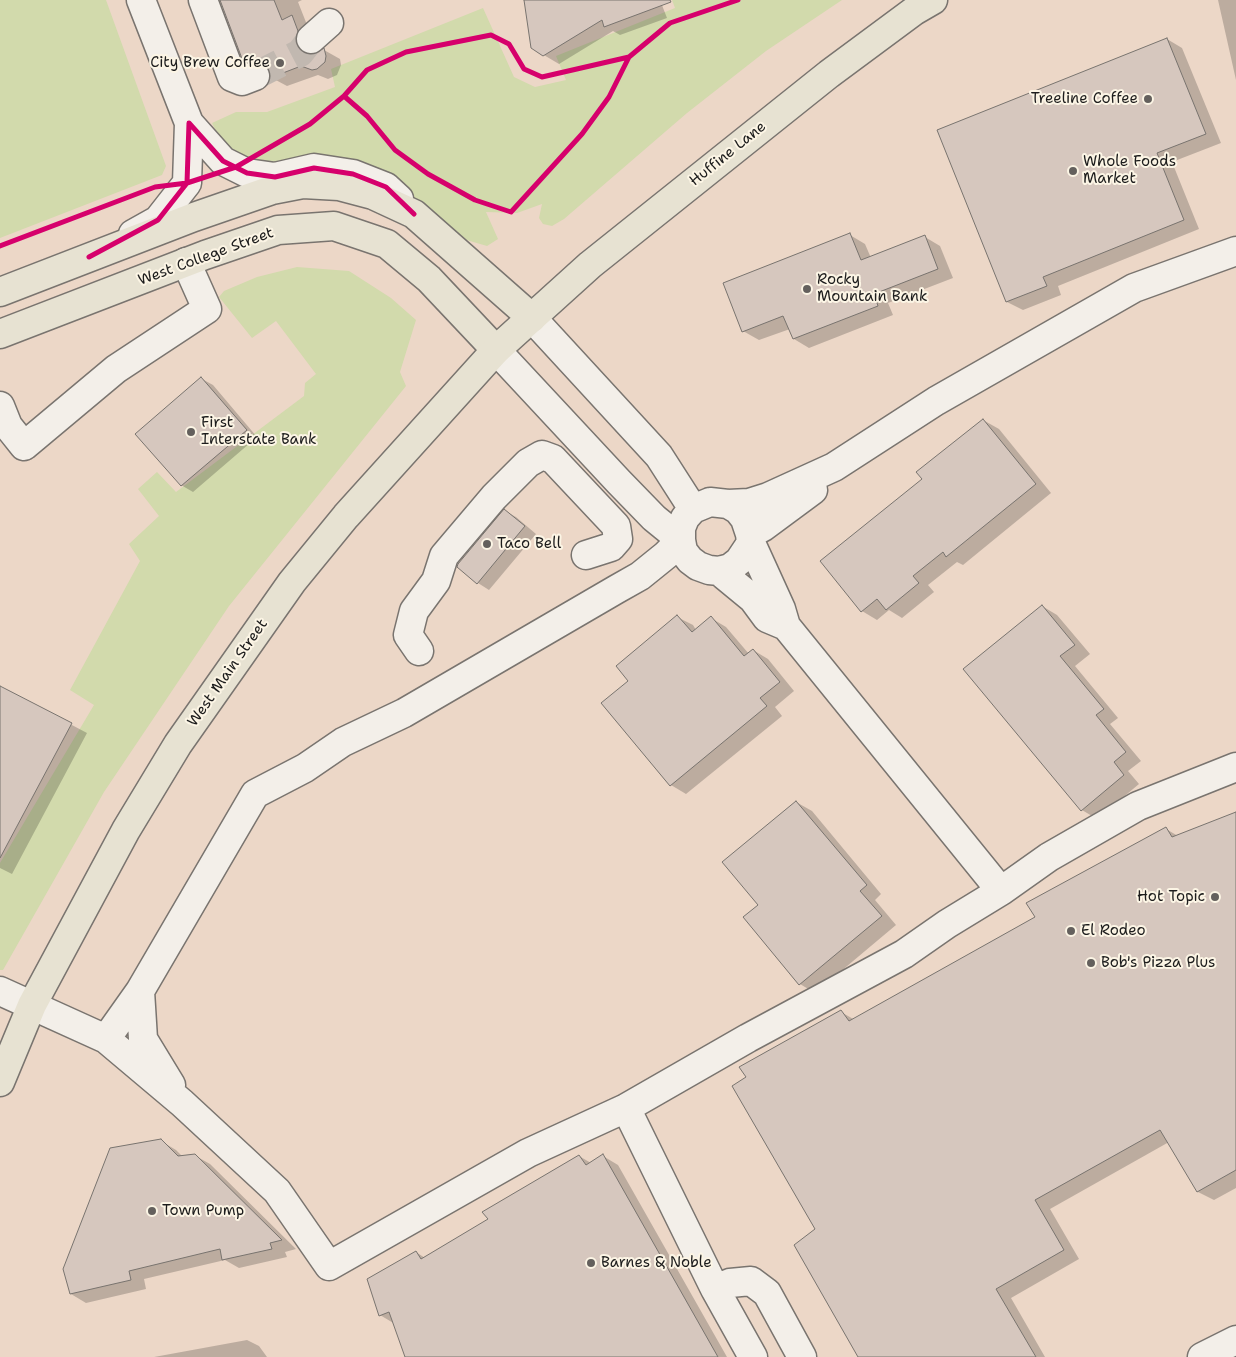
<!DOCTYPE html>
<html>
<head>
<meta charset="utf-8">
<style>
	body { margin:0 }
	canvas { display:block; background:#eadfd5 }
</style>
</head>
<body>
<canvas width="1236" height="1357"></canvas>
<script>
const ctx = document.querySelector('canvas').getContext('2d');
ctx.lineJoin = 'round';
function paint(path, color) { ctx.fillStyle = color; ctx.fill(path, 'evenodd'); }
const toPath = rows => new Path2D(rows.map(r => 'M' + r).join(''));
function strokePath(path, color, width, dash) { ctx.strokeStyle = color; ctx.lineWidth = width; ctx.lineCap = dash ? 'butt' : 'round'; ctx.setLineDash(dash || []); ctx.stroke(path); }
function label(font, color, halo, rows, align = 'center') {
  ctx.font = font + ' "Shantell Sans",sans-serif'; ctx.lineWidth = 4; ctx.setLineDash([]); ctx.textBaseline = 'middle'; ctx.strokeStyle = halo; ctx.fillStyle = color; for (const [text, x, y, turn = 0] of rows) {
    ctx.save(); ctx.translate(x, y); ctx.rotate((+turn || 0) * Math.PI / 180); ctx.textAlign = isNaN(turn) ? turn : align; if (halo) ctx.strokeText(text, 0, 0); ctx.fillText(text, 0, 0); ctx.restore();
  }
}
const built = toPath([
	[0,0,1236,0,1236,1357,0,1357]
]);
const green = toPath([
	[0,0,106,0,166,166,162,175,0,238],
	[672,0,842,0,766,51,687,113,564,219,552,226,543,224,539,218,542,204,517,213,486,212,498,239,487,246,463,239,435,213,380,179,251,168,223,146,212,123,236,112,267,112,335,87,331,69,483,8,514,77,535,87,566,80,556,56,675,8],
	[297,267,349,271,391,298,416,320,400,372,406,386,229,606,104,792,3,970,0,970,0,863,94,705,70,690,140,561,129,544,159,516,138,489,157,472,176,492,304,396,305,383,316,374,276,321,252,338,219,297,224,291,257,277]
]);
const shadow = toPath([
	[221,0,302,0,298,2,313,40,311,51,313,56,324,50,340,59,341,65,337,75,328,79,318,75,287,86,272,78,271,69,260,72,245,63],
	[526,0,660,0,667,18,620,35,613,31,559,64,532,48],
	[1218,0,1236,0,1236,80],
	[1167,39,1182,48,1221,143,1172,162,1199,229,1058,286,1061,295,1023,310,1007,302],
	[850,235,865,244,871,258,925,237,940,246,953,278,888,303,893,315,809,348,794,339,790,329,759,340,743,331],
	[202,379,213,385,257,437,193,492,181,485],
	[983,420,999,429,1051,493,963,565,957,562,928,585,934,592,902,618,889,610,877,620,862,611,923,479],
	[505,511,516,517,536,534,489,590,478,583],
	[1042,606,1057,615,1090,654,1075,666,1118,718,1110,724,1141,761,1128,771,1139,784,1097,819,1082,810],
	[677,617,693,625,696,630,711,618,726,627,749,654,753,650,768,659,794,691,775,707,782,716,686,794,671,785,630,681],
	[0,687,87,733,12,874,0,868],
	[796,802,812,811,881,894,875,900,896,925,815,993,800,984,760,905],
	[1236,813,1236,1188,1214,1200,1198,1192,1169,1142,1050,1209,1079,1259,1011,1298,1045,1357,859,1357,817,1230,841,1012,855,1020,1037,918,1166,829,1178,836],
	[161,1141,176,1150,183,1157,194,1155,210,1164,296,1249,285,1252,287,1257,239,1268,225,1260,144,1279,146,1289,86,1303,71,1294],
	[579,1156,591,1163,603,1156,618,1165,727,1357,406,1357,395,1324,380,1315,416,1252,425,1258,490,1219],
	[247,1340,259,1346,267,1357,154,1357]
]);
const building = toPath([
	[220,0,274,0,282,20,292,15,298,31,296,42,299,49,306,54,314,54,324,48,326,56,325,62,317,69,312,70,301,66,270,78,269,70,264,64,257,61,244,64,220,0],
	[524,0,670,0,671,2,604,27,602,20,543,56,531,48,524,0],
	[1167,38,1206,134,1157,153,1184,220,1043,277,1047,286,1006,302,937,130,1167,38],
	[850,233,861,260,925,235,938,269,874,294,878,306,793,339,783,316,742,332,723,283,850,233],
	[201,377,247,430,181,486,135,434,201,377],
	[983,419,1036,484,946,557,943,552,913,576,919,583,886,610,877,599,861,612,820,561,922,479,916,472,983,419],
	[504,509,525,526,477,584,457,567,458,564,504,509],
	[1042,605,1075,645,1060,656,1104,709,1096,715,1126,752,1114,762,1124,775,1081,811,963,669,1042,605],
	[677,615,692,632,711,616,744,656,753,649,780,682,760,698,767,706,670,786,601,703,628,681,616,666,677,615],
	[0,686,72,723,0,858,0,686],
	[796,801,867,885,860,891,882,916,799,985,743,917,758,905,722,862,796,801],
	[1236,812,1236,1170,1197,1192,1160,1130,1035,1200,1064,1250,996,1289,1036,1357,858,1357,794,1245,815,1229,732,1086,746,1077,739,1067,841,1010,849,1021,1035,917,1026,903,1166,827,1172,837,1236,812],
	[161,1139,178,1156,195,1154,282,1240,270,1243,272,1249,222,1260,220,1249,129,1271,131,1280,70,1294,63,1269,110,1148,161,1139],
	[603,1154,718,1357,405,1357,389,1312,379,1316,367,1279,416,1251,421,1259,488,1219,482,1212,579,1155,586,1165,603,1154]
]);
const minorTunnel = toPath([
	[255,76,300,53,311,39]
]);
const minor = toPath([
	[141,0,189,123],
	[203,0,232,77,242,81,255,76],
	[311,39,329,23],
	[133,234,158,220,187,183,189,123,223,161,247,173,275,177,314,168,353,174,386,187,399,199],
	[532,318,659,456,693,509],
	[0,406,8,426,24,446,116,369,207,309,186,262],
	[710,502,728,504,738,510,745,519,750,534,751,543,739,561,730,568,719,571,709,570,698,566,690,560,683,551,681,540,681,528,685,518,693,509,710,502],
	[728,504,749,503,768,497,834,467,936,401,1134,288,1236,251],
	[750,534,763,527,813,490],
	[751,543,781,609,786,626,1001,891],
	[719,571,753,599,767,618,786,626],
	[419,651,408,635,414,611,436,581,444,556,494,497,528,463,542,455,553,459,616,526,618,539,611,547,586,555],
	[0,991,106,1039,182,1103,277,1191,329,1266,528,1153,626,1108,748,1038,904,954,947,924,1001,891,1049,857,1138,806,1236,767],
	[140,991,143,1039,171,1085],
	[106,1039,140,991,255,794,305,768,343,742,404,713,617,589,640,576,666,555,681,540,654,518,619,482,496,350],
	[626,1108,715,1289,753,1357],
	[715,1289,730,1283,751,1281,767,1293,802,1357],
	[1202,1357,1236,1340]
]);
const major = toPath([
	[0,292,194,217,272,190,303,184,339,186,373,195,414,214,532,318],
	[0,334,205,255,278,230,334,226,387,244,429,279,496,350]
]);
const highway = toPath([
	[0,1082,32,1005,126,830,178,744,292,582,346,516,496,350,590,265,829,74,914,11,933,0]
]);
const cycleway = toPath([
	[344,96,367,116,395,150,428,174,475,200,511,212,582,134,609,97,629,57,670,23,738,0],
	[0,246,155,187,187,183,236,167,310,124,344,96,367,70,406,52,491,35,509,44,524,69,542,77,629,57],
	[89,257,158,220,187,183,189,123,223,161,247,173,275,177,314,168,353,174,386,187,414,214]
]);
const markers = [
	[280,63,5,"#64605d"],
	[1148,99,5,"#64605d"],
	[1073,171,5,"#64605d"],
	[807,289,5,"#64605d"],
	[191,432,5,"#64605d"],
	[487,544,5,"#64605d"],
	[1215,897,5,"#64605d"],
	[1071,931,5,"#64605d"],
	[1091,963,5,"#64605d"],
	[152,1211,5,"#64605d"],
	[591,1263,5,"#64605d"]
];
const poiNames = [
	["City Brew Coffee",270,63,"right"],
	["Treeline Coffee",1138,99,"right"],
	["Whole Foods",1083,162],
	["Market",1083,179],
	["Rocky",817,280],
	["Mountain Bank",817,297],
	["First",201,423],
	["Interstate Bank",201,440],
	["Taco Bell",497,544],
	["Hot Topic",1205,897,"right"],
	["El Rodeo",1081,931],
	["Bob's Pizza Plus",1101,963],
	["Town Pump",162,1211],
	["Barnes & Noble",601,1263]
];
const streetNames = [
	["Huffine Lane",728,154,-39],
	["West College Street",206,257,-20],
	["West Main Street",228,673,-55]
];
paint(built, '#ecd7c7');
paint(green, '#d2daac');
paint(shadow, '#0003');
paint(building, '#d6c7be');
strokePath(building, '#79746f', 1);
strokePath(minorTunnel, '#c1b8b0', 28, [28, 14]);
strokePath(minor, '#79746f', 31);
strokePath(major, '#79746f', 31);
strokePath(highway, '#79746f', 31);
strokePath(minor, '#f3efe9', 28);
strokePath(major, '#e7e2d2', 28);
strokePath(highway, '#e7e2d2', 28);
strokePath(cycleway, '#d6006c', 5);
for (const [x, y, r, color] of markers) { const dot = new Path2D(); dot.arc(x, y, r, 0, 2 * Math.PI); ctx.fillStyle = color; ctx.fill(dot); strokePath(dot, '#fcf5e5', 2); }
label('15px', '#1c1c1c', '#fcf5e5', poiNames, 'left');
label('15px', '#1c1c1c', '#fcf5e5', streetNames);
</script>
</body>
</html>
